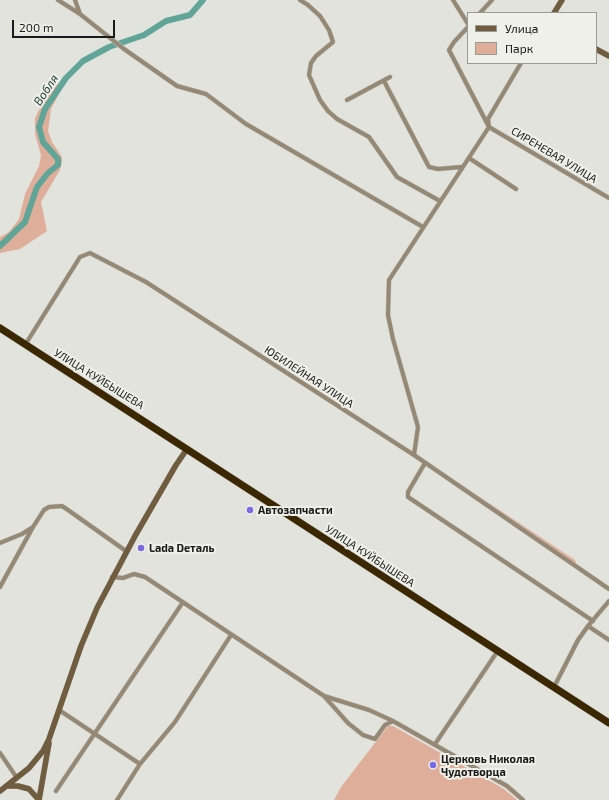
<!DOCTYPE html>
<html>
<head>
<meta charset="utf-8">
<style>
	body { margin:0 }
	#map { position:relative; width:609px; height:800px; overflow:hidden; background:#e2e3dc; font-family:"Exo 2",sans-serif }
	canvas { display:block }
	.legend { position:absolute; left:467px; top:12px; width:130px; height:52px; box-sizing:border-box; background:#eff0e9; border:1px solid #9a9a95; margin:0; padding:5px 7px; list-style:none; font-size:12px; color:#1a1a18 }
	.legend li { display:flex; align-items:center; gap:8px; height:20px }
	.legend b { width:20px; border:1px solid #9a9a95 }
	.scale { position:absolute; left:12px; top:20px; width:103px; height:18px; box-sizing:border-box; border:2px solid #1a1a18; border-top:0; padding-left:5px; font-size:12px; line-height:14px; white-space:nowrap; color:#1a1a18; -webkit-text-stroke:3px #eff0e9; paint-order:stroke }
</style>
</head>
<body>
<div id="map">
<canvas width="609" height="800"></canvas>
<ul class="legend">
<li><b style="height:5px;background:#705d40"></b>Улица</li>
<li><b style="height:11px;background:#dfae9a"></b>Парк</li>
</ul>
<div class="scale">200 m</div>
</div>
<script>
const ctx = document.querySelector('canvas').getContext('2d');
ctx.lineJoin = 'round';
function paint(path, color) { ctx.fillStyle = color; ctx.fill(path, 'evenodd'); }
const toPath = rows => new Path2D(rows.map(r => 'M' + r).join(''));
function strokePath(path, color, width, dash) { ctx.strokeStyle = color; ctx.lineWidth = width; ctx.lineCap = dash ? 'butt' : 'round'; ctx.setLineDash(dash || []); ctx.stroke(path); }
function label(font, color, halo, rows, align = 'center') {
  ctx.font = font + ' "Exo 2",sans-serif'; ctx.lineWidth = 4; ctx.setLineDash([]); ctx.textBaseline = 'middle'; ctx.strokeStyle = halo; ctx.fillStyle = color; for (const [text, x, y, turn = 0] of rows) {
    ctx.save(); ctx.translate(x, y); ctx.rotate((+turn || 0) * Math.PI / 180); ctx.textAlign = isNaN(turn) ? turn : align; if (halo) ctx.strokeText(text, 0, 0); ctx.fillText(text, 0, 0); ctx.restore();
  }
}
const green = toPath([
	[56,82,62,88,51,109,48,131,52,142,62,157,62,162,60,170,41,202,47,231,20,249,0,253,0,237,9,232,19,219,25,194,39,166,41,155,35,134,35,118,51,86],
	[424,460,575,560,576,563,574,564],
	[388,726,393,726,504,789,517,800,334,800,341,787]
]);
const river = toPath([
	[0,246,25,222,37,187,48,173,58,165,58,159,43,142,39,127,45,109,66,78,83,61,109,47,144,35,166,21,190,15,203,0]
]);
const street = toPath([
	[58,0,80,14,124,49,177,86,206,94,246,124,423,227],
	[75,0,80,14],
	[300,0,308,5,320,16,329,30,333,42,316,56,311,63,309,75,320,100,328,111,337,119,369,137,397,177,440,201],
	[453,0,468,24],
	[480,13,492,0],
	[521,63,488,119,489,127,609,198],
	[384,81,429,167,438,169,461,167],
	[347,100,390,77],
	[469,158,516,189],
	[25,345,80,257,90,253,146,282,414,455,609,589],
	[414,455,418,427,393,339,388,315,389,280,489,127,449,50,454,42,468,27],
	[425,463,408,492,408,497,593,621],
	[0,543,22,534,33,527],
	[112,577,123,578,134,574,145,577,324,696,348,723,363,735,375,739,385,725,393,721],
	[0,587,33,527,44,510,49,507,62,506,68,510,126,551],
	[609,601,588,626,609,640],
	[554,687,578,640,588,626],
	[324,696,369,710,393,721,507,786,523,800],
	[59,710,140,764,175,722,231,635],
	[435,744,497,652],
	[0,753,17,778],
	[56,791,183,602],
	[117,800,140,764]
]);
const secondary = toPath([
	[554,13,562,0],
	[596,49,609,56],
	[7,786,18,786,29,789,39,800],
	[0,791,29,768,43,751,49,739,81,646,97,608,135,536,176,465,187,449],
	[39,800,49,743]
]);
const highway = toPath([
	[0,328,609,723]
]);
const markers = [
	[250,510,4,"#786ae5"],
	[141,548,4,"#786ae5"],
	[433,765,4,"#786ae5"]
];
const streetNames = [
	["СИРЕНЕВАЯ УЛИЦА",554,155,31],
	["ЮБИЛЕЙНАЯ УЛИЦА",309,377,33],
	["УЛИЦА КУЙБЫШЕВА",99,379,32],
	["УЛИЦА КУЙБЫШЕВА",370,556,33]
];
const poiNames = [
	["Автозапчасти",258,510],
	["Lada Dеталь",149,548],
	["Церковь Николая",441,759],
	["Чудотворца",441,772]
];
const waterNames = [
	["Вобля",46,90,-57]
];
paint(green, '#dfae9a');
strokePath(river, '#61a599', 6);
strokePath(street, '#bebfb9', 5);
strokePath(secondary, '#bebfb9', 6);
strokePath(highway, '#bebfb9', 8);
strokePath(street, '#958874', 4);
strokePath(secondary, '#705d40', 5.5);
strokePath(highway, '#3b2702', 7);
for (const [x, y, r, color] of markers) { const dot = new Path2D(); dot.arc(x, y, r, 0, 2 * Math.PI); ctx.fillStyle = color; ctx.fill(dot); strokePath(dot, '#eff0e9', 1.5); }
label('11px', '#1a1a18', '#eff0e9', streetNames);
label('bold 11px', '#1a1a18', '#eff0e9', poiNames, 'left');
label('italic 12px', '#193a34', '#eff0e9', waterNames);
</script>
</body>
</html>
